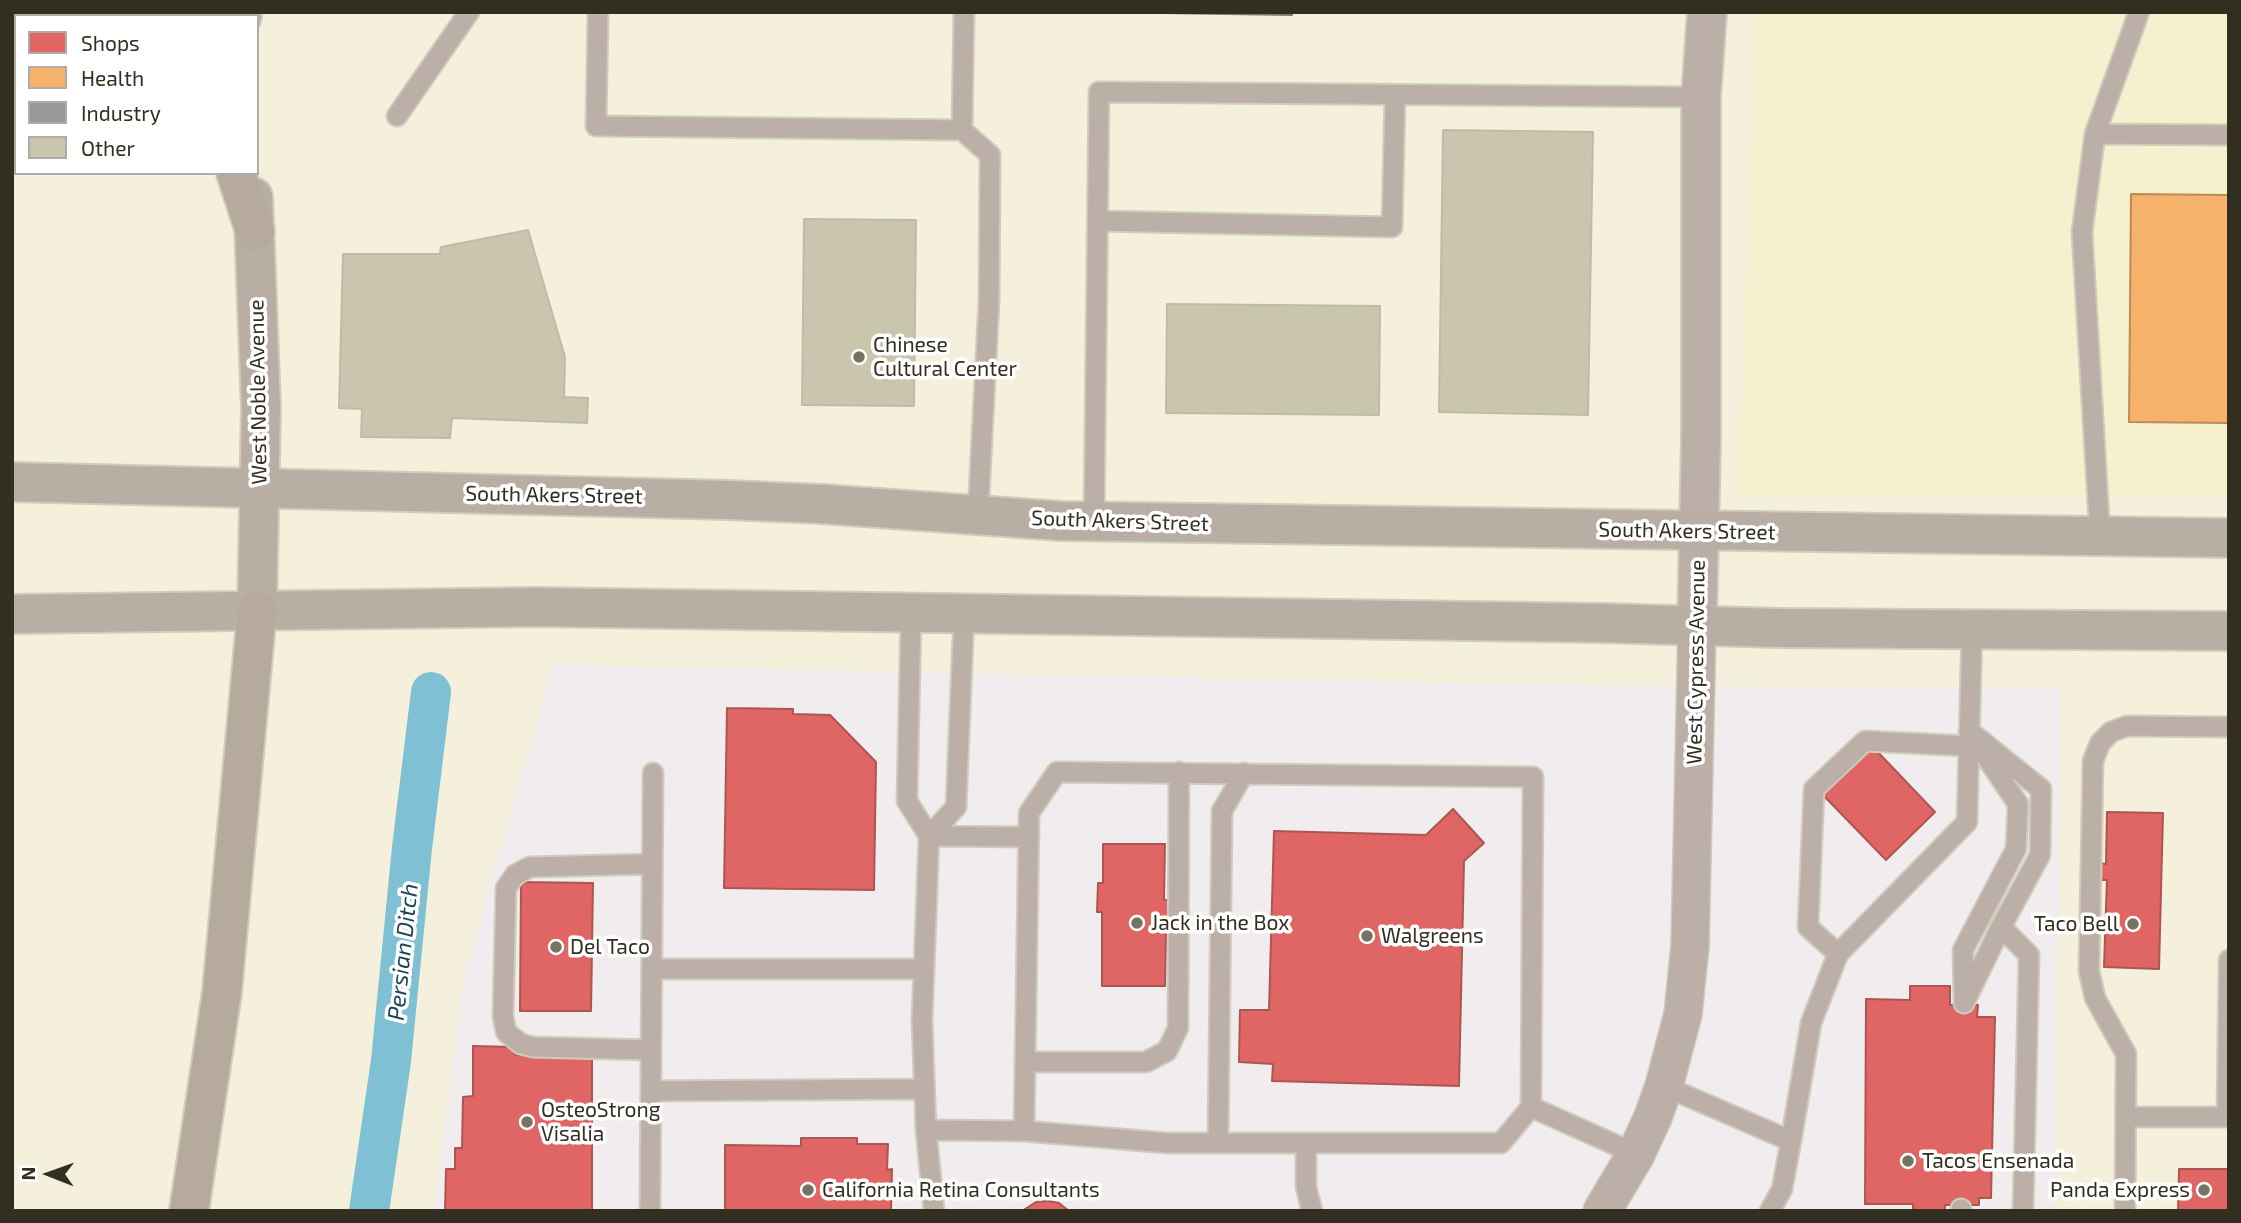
<!DOCTYPE html>
<html>
<head>
<meta charset="utf-8">
<style>
	body { margin:0 }
	#map { position:relative; width:2241px; height:1223px; overflow:hidden; background:#f4f0dc; font-family:"Exo 2",sans-serif }
	canvas { display:block }
	.frame { position:absolute; inset:0; border:14px solid #322f20; pointer-events:none }
	.legend { position:absolute; left:14px; top:14px; width:245px; height:161px; box-sizing:border-box; background:#fff; border:2px solid #adaca6; margin:0; padding:9px 12px; list-style:none; font-size:21px; color:#322f20 }
	.legend li { display:flex; align-items:center; gap:14px; height:35px }
	.legend b { width:35px; border:2px solid #adaca6 }
	.north { position:absolute; left:14px; top:1139px; width:70px; height:70px; -webkit-text-stroke:5px #fff; paint-order:stroke; rotate:271deg; font-size:19px; font-weight:700; line-height:28px; text-align:center; color:#322f20 }
	.north::after { content:''; display:block; margin:auto; width:24px; height:32px; background:#322f20; clip-path:polygon(50% 0,100% 100%,50% 72%,0 100%) }
</style>
</head>
<body>
<div id="map">
<canvas width="2241" height="1223"></canvas>
<div class="frame"></div>
<ul class="legend">
<li><b style="height:19px;background:#e06666"></b>Shops</li>
<li><b style="height:19px;background:#f6b26b"></b>Health</li>
<li><b style="height:19px;background:#999"></b>Industry</li>
<li><b style="height:19px;background:#cac6ad"></b>Other</li>
</ul>
<div class="north">N</div>
</div>
<script>
const ctx = document.querySelector('canvas').getContext('2d');
ctx.lineJoin = 'round';
function paint(path, color) { ctx.fillStyle = color; ctx.fill(path, 'evenodd'); }
const toPath = rows => new Path2D(rows.map(r => 'M' + r).join(''));
function strokePath(path, color, width, dash) { ctx.strokeStyle = color; ctx.lineWidth = width; ctx.lineCap = dash ? 'butt' : 'round'; ctx.setLineDash(dash || []); ctx.stroke(path); }
function label(font, color, halo, rows, align = 'center') {
  ctx.font = font + ' "Exo 2",sans-serif'; ctx.lineWidth = 7; ctx.setLineDash([]); ctx.textBaseline = 'middle'; ctx.strokeStyle = halo; ctx.fillStyle = color; for (const [text, x, y, turn = 0] of rows) {
    ctx.save(); ctx.translate(x, y); ctx.rotate((+turn || 0) * Math.PI / 180); ctx.textAlign = isNaN(turn) ? turn : align; if (halo) ctx.strokeText(text, 0, 0); ctx.fillText(text, 0, 0); ctx.restore();
  }
}
const commercial = toPath([
	[554,665,1613,686,2061,689,2055,1211,433,1211,465,969]
]);
const built = toPath([
	[1757,12,2229,12,2229,497,1738,495]
]);
const shops = toPath([
	[727,708,793,709,793,714,830,715,876,762,874,890,724,888,727,708],
	[1872,746,1935,812,1886,860,1822,794,1872,746],
	[1453,809,1484,843,1464,861,1459,1086,1272,1081,1273,1064,1239,1062,1240,1010,1269,1010,1274,831,1426,835,1453,809],
	[2107,812,2163,813,2159,969,2104,967,2107,880,2097,880,2098,863,2106,864,2107,812],
	[1103,844,1165,844,1164,900,1172,900,1172,933,1166,934,1165,986,1102,986,1102,912,1097,912,1098,883,1103,883,1103,844],
	[521,882,593,883,591,1011,520,1011,521,882],
	[1910,986,1950,986,1950,1005,1978,1005,1977,1017,1995,1017,1991,1198,1979,1198,1979,1205,1945,1205,1945,1211,1913,1211,1913,1204,1865,1204,1866,999,1910,1000,1910,986],
	[473,1046,515,1047,515,1055,592,1055,592,1211,445,1211,446,1169,455,1169,455,1148,462,1148,463,1097,473,1096,473,1046],
	[801,1138,857,1138,857,1144,888,1144,887,1170,892,1169,891,1211,725,1211,725,1145,801,1146,801,1138],
	[2179,1169,2229,1169,2229,1211,2178,1211,2179,1169],
	[1048,1201,1059,1203,1069,1211,1022,1211,1036,1202,1048,1201]
]);
const health = toPath([
	[2131,194,2229,195,2229,423,2129,422,2131,194]
]);
const industry = toPath([
	[1097,12,1292,12,1292,15,1097,12]
]);
const canal = toPath([
	[369,1211,391,1061,412,848,431,692]
]);
const building = toPath([
	[1443,130,1593,132,1588,415,1439,412,1443,130],
	[804,219,916,220,914,406,802,405,804,219],
	[528,230,565,357,564,397,588,398,587,423,452,418,450,438,361,437,362,409,339,408,343,254,440,254,441,247,528,230],
	[1167,304,1380,306,1379,415,1166,413,1167,304]
]);
const service = toPath([
	[598,12,596,126,962,130],
	[964,12,962,130,990,155,989,300,978,514],
	[397,116,469,12],
	[2095,134,2229,135],
	[1098,221,1392,227,1395,96],
	[1094,522,1099,92,1701,97],
	[2100,537,2082,232,2095,134,2139,12],
	[911,614,907,801,929,836,922,1020,926,1130,934,1211],
	[929,836,956,807,964,615],
	[929,836,1029,837],
	[2001,927,2029,955,2023,1211],
	[1838,954,1808,927,1814,789,1865,741,1969,746],
	[652,969,923,969],
	[1964,998,1963,950,2016,849,2018,804,1981,749],
	[1964,1003,2001,927,2040,855,2041,789,1969,731],
	[651,1050,534,1047,521,1044,506,1032,503,1016,506,888,515,875,530,867,652,864],
	[1025,1062,1146,1062,1167,1051,1178,1028,1179,772],
	[1664,1086,1791,1141,1811,1023,1838,954,1967,822,1972,629],
	[651,1091,924,1089],
	[2126,1117,2229,1117],
	[2227,1117,2229,960],
	[926,1130,1024,1131,1029,813,1057,772,1533,777,1531,1107],
	[1024,1131,1168,1143,1501,1143,1531,1107,1636,1154],
	[1218,1142,1222,811,1244,773],
	[1306,1143,1306,1187,1312,1211],
	[650,1211,653,773],
	[1770,1211,1782,1189,1791,1141],
	[1961,1211,1961,1209],
	[2125,1211,2126,1054,2095,998,2089,971,2093,761,2100,743,2111,732,2127,726,2229,727]
]);
const minor = toPath([
	[1602,1211,1636,1154,1653,1117,1664,1086,1683,1014,1690,946,1697,626]
]);
const tertiary = toPath([
	[1697,626,1701,438,1701,97,1707,12]
]);
const secondary = toPath([
	[241,12,242,16],
	[253,197,261,407,257,611],
	[12,482,728,500,822,504,1061,521,2229,538],
	[12,614,537,607,1602,623,1780,628,2229,631]
]);
const motorway = toPath([
	[189,12,190,16],
	[236,173,255,231],
	[189,1211,222,992,257,611]
]);
const markers = [
	[859,357,7,"#767362"],
	[1137,923,7,"#767362"],
	[2133,924,7,"#767362"],
	[1367,936,7,"#767362"],
	[556,947,7,"#767362"],
	[527,1122,7,"#767362"],
	[1908,1161,7,"#767362"],
	[808,1190,7,"#767362"],
	[2204,1190,7,"#767362"]
];
const poiNames = [
	["Chinese",873,345],
	["Cultural Center",873,369],
	["Jack in the Box",1151,923],
	["Taco Bell",2119,924,"right"],
	["Walgreens",1381,936],
	["Del Taco",570,947],
	["OsteoStrong",541,1110],
	["Visalia",541,1134],
	["Tacos Ensenada",1922,1161],
	["California Retina Consultants",822,1190],
	["Panda Express",2190,1190,"right"]
];
const streetNames = [
	["West Noble Avenue",258,392,-91],
	["South Akers Street",554,495,1],
	["South Akers Street",1120,521,2],
	["South Akers Street",1687,531,1],
	["West Cypress Avenue",1696,662,-89]
];
const waterNames = [
	["Persian Ditch",403,952,-84]
];
paint(commercial, '#f1ecee');
paint(built, '#f7f0ce');
paint(shops, '#e06666');
strokePath(shops, '#ac5651', 2);
paint(health, '#f6b26b');
strokePath(health, '#bb8b54', 2);
paint(industry, '#999');
strokePath(industry, '#7a7975', 2);
strokePath(canal, '#80c0d4', 40);
paint(building, '#cac6ad');
strokePath(building, '#bebbac', 2);
strokePath(service, '#cfccbc', 23);
strokePath(minor, '#cfccbc', 40);
strokePath(tertiary, '#cfccbc', 42);
strokePath(secondary, '#cfccbc', 42);
strokePath(motorway, '#cfccbc', 42);
strokePath(service, '#bbafa8', 19);
strokePath(minor, '#bbafa8', 37);
strokePath(tertiary, '#bbafa8', 38);
strokePath(secondary, '#b9aea4', 38);
strokePath(motorway, '#b6aa9d', 38);
for (const [x, y, r, color] of markers) { const dot = new Path2D(); dot.arc(x, y, r, 0, 2 * Math.PI); ctx.fillStyle = color; ctx.fill(dot); strokePath(dot, '#fff', 2.5); }
label('21px', '#322f20', '#fff', poiNames, 'left');
label('21px', '#322f20', '#fff', streetNames);
label('italic 23px', '#1c4555', '#fff', waterNames);
</script>
</body>
</html>
